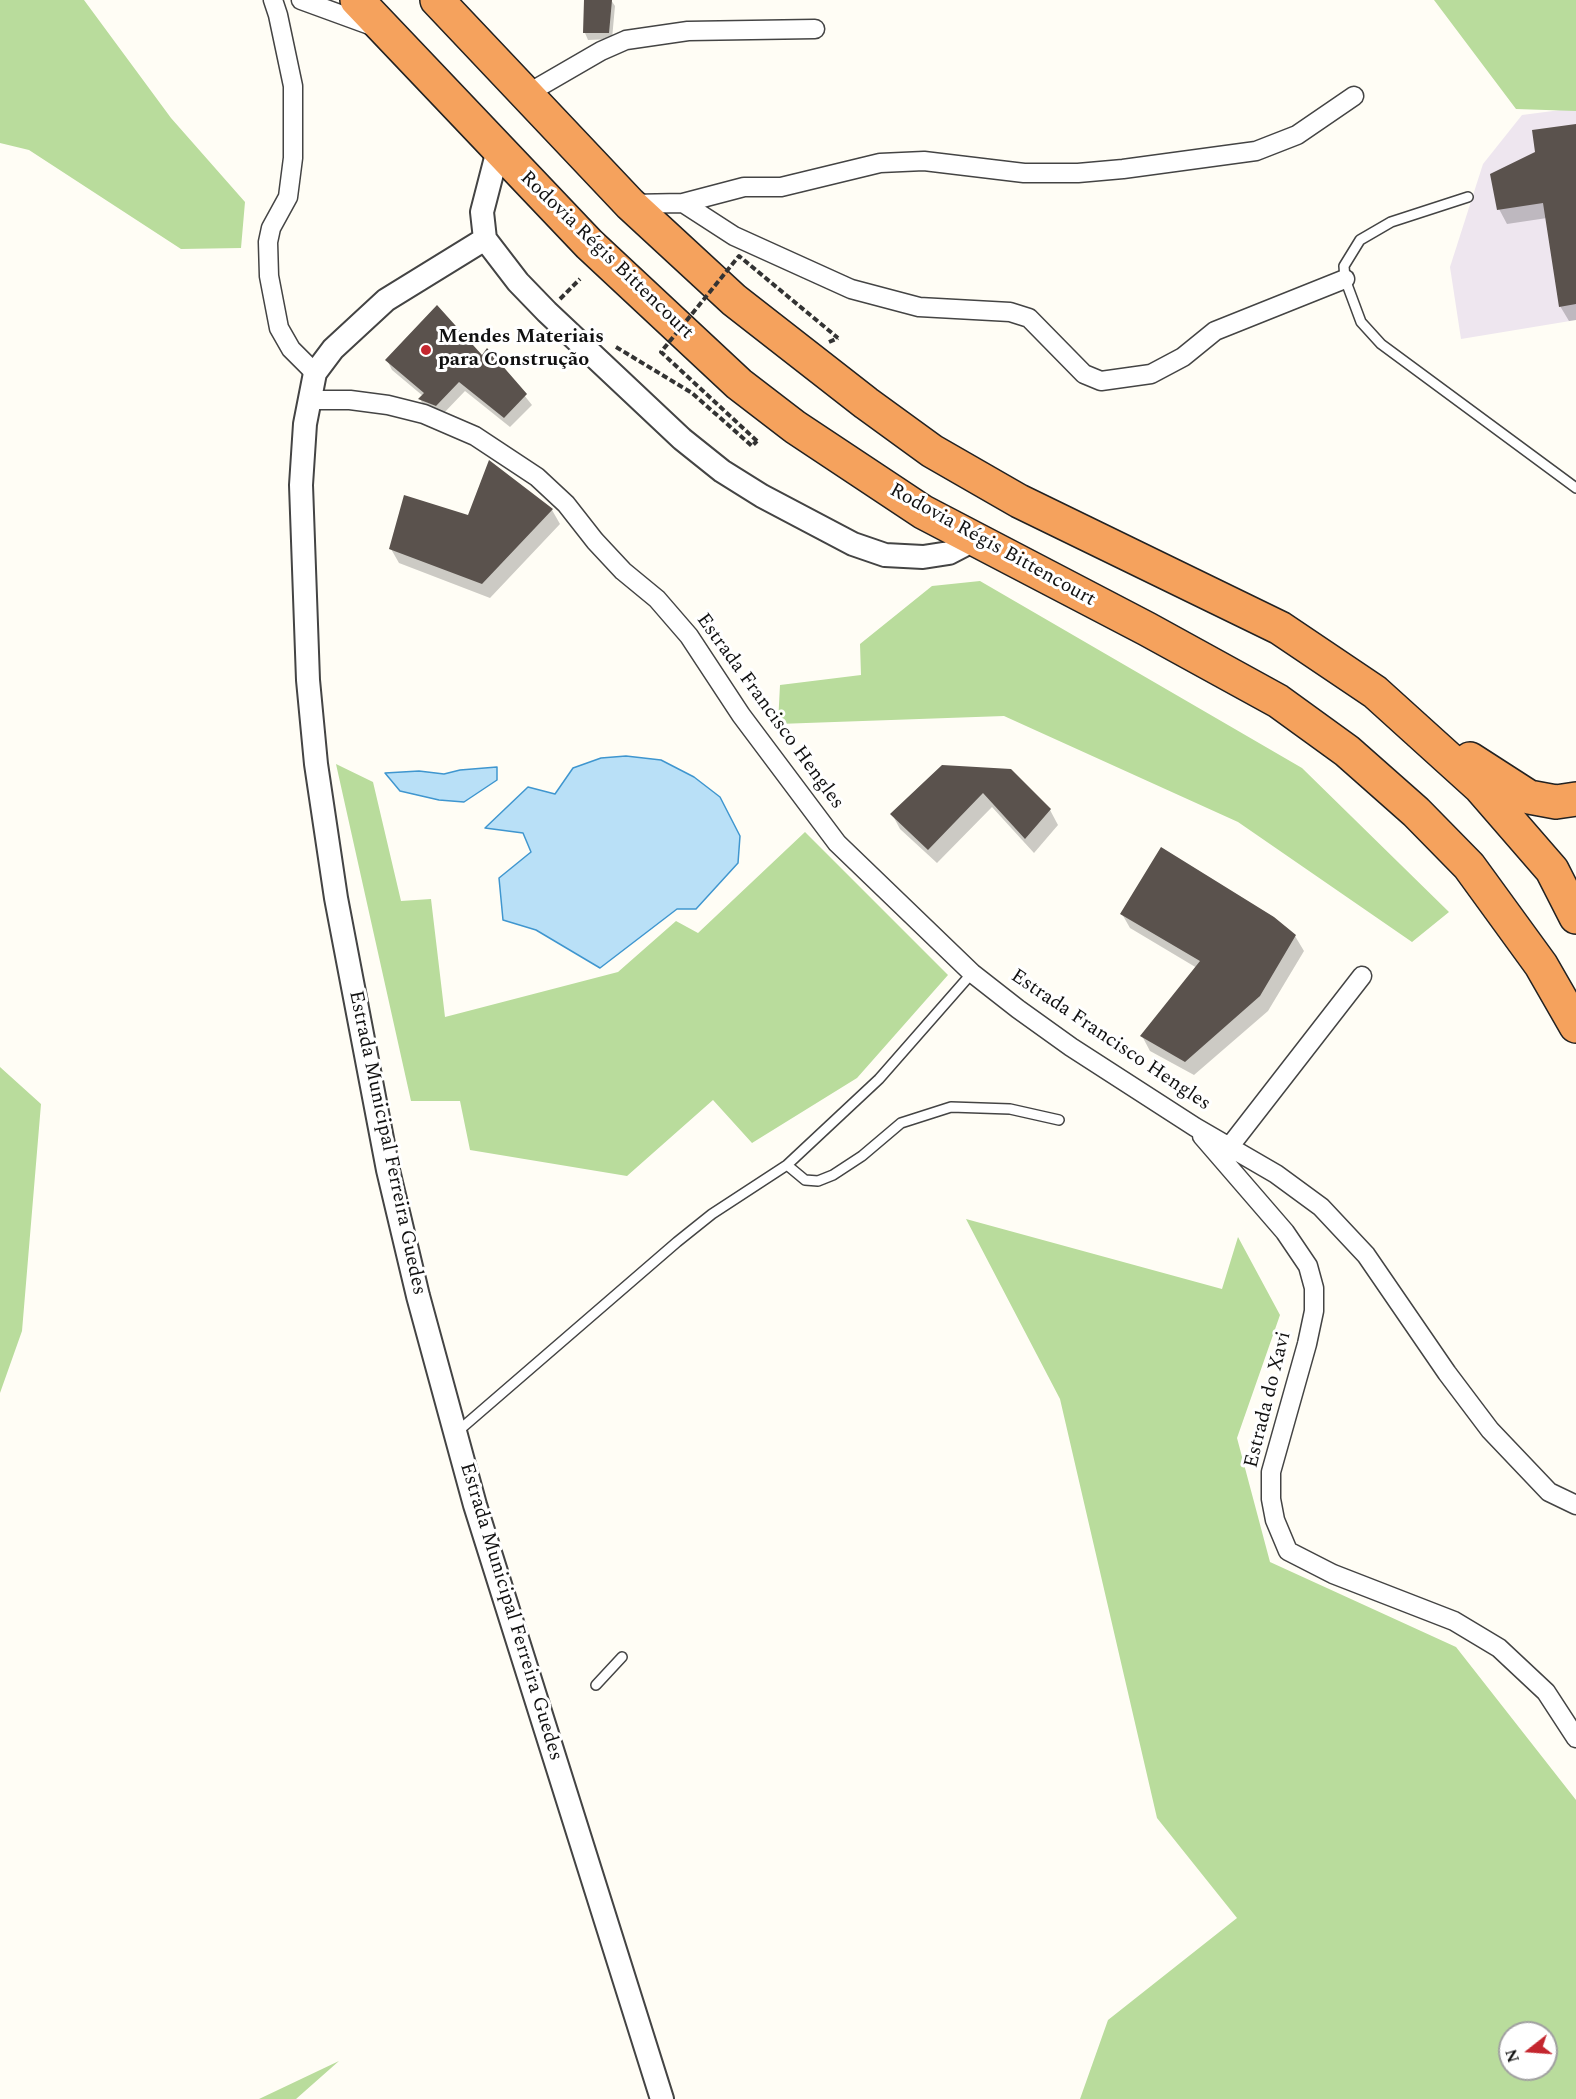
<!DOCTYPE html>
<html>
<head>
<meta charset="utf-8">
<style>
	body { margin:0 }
	#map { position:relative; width:1576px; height:2099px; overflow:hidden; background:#fffdf5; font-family:Spectral,serif }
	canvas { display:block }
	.north { position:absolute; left:1498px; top:2021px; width:60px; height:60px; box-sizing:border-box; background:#fff; border:2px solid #a0a0a0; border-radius:50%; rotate:253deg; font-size:16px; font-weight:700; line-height:24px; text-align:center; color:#111 }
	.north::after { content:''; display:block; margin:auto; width:21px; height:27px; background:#c4262e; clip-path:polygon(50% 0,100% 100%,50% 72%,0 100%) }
</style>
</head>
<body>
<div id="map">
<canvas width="1576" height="2099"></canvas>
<div class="north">N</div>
</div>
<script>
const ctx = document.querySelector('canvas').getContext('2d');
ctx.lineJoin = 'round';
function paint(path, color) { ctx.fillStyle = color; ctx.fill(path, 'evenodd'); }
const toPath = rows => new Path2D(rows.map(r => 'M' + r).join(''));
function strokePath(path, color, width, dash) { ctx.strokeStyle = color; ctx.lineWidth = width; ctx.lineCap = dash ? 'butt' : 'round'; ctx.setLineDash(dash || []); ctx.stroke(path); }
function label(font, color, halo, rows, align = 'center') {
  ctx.font = font + ' Spectral,serif'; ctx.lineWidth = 6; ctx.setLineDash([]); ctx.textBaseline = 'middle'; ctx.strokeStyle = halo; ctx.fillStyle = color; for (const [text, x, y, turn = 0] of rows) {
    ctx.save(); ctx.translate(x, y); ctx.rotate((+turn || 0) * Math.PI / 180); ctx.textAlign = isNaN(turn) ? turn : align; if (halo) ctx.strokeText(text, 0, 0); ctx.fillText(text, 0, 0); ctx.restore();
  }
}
const industrial = toPath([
	[1576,108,1576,320,1461,339,1450,267,1483,164,1522,115]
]);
const forest = toPath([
	[0,0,84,0,171,118,245,202,241,248,181,249,29,150,0,143],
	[1434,0,1576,0,1576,111,1516,109],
	[980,581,1302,768,1449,912,1412,942,1238,822,1004,716,778,724,780,685,861,675,860,644,932,586],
	[336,764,373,782,401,901,431,899,445,1017,618,972,676,921,698,933,805,832,948,975,857,1078,752,1143,713,1100,627,1176,470,1150,460,1101,411,1101],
	[0,1067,41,1104,22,1331,0,1393],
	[966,1219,1222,1289,1238,1237,1280,1315,1237,1438,1270,1562,1456,1647,1576,1800,1576,2099,1080,2099,1108,2020,1237,1918,1157,1818,1060,1399],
	[1510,2033,1546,2033,1546,2069,1510,2069],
	[339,2061,296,2099,259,2099]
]);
const water = toPath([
	[626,756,661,760,694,777,720,797,740,836,738,863,696,909,677,909,600,968,536,930,503,920,499,878,531,852,523,833,485,828,528,787,555,794,573,768,601,758,626,756],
	[497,767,497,780,464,802,439,800,400,791,385,773,419,771,444,774,460,770,497,767]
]);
const shadow = toPath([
	[611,0,615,6,612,39,588,40,585,33],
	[1576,125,1576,320,1569,321,1560,306,1547,218,1507,224,1499,209,1537,152],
	[488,350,532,405,510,427,465,391,442,415,426,409,420,399,423,396,392,370,387,360,482,357],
	[552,510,560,524,490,598,399,563,391,549,468,517],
	[943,766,1050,810,1058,825,1034,853,992,807,937,863,900,829,892,814],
	[1122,914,1295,936,1304,951,1268,1011,1194,1075,1150,1051,1142,1036,1197,968,1130,928]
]);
const building = toPath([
	[584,0,612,0,609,33,583,33],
	[1576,124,1576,304,1559,307,1543,203,1497,210,1490,174,1535,152,1532,130],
	[437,305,482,355,487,348,527,394,504,418,459,382,436,406,418,399,424,393,385,360],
	[489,460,553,509,482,584,389,549,404,495,468,515],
	[942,765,1011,769,1051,809,1025,839,983,793,928,850,890,814],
	[1161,847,1274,917,1296,935,1260,996,1185,1062,1140,1036,1200,961,1120,914]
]);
const path = toPath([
	[560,299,580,279],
	[829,342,838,338],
	[616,347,692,393,752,446,757,441]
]);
const service = toPath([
	[1468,197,1391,222,1360,240,1344,266,1345,279,1361,322,1381,344,1576,488],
	[787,1165,805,1180,818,1181,833,1175,862,1156,901,1123,951,1107,1010,1109,1059,1120],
	[457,1432,677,1242,712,1214,787,1165,879,1079,972,973],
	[596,1685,622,1657]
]);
const minor = toPath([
	[273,0,278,15,293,86,293,158,288,197,271,228,268,242,269,276,279,328,291,349,315,373],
	[301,0,375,27],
	[525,95,601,51,626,40,688,31,815,29],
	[683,203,734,236,851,289,919,307,1010,312,1029,318,1084,374,1101,381,1151,374,1183,357,1215,331,1345,279],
	[630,204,683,203,744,187,781,187,880,163,924,161,1024,173,1078,173,1123,169,1256,151,1297,135,1354,96],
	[310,400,350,400,388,405,424,414,475,436,537,477,566,504,595,541,623,571,657,599,689,636,741,715,837,843,972,973,1018,1009,1071,1047,1195,1127,1276,1174,1321,1207,1366,1255,1447,1373,1490,1430,1549,1492,1576,1505],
	[1202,1136,1285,1232,1308,1266,1314,1288,1314,1311,1307,1344,1271,1472,1271,1499,1275,1520,1288,1551,1333,1574,1454,1621,1499,1648,1546,1692,1576,1738],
	[1230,1146,1362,976]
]);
const tertiary = toPath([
	[498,150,482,212,485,239,518,282,547,312,682,439,722,471,762,496,853,544,885,555,923,557,949,553,976,539],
	[485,239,386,300,333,349,315,373,305,424,301,485,308,680,316,764,336,898,388,1170,418,1296,475,1505,662,2099]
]);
const motorway = toPath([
	[357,0,589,244,739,384,795,427,923,512,1147,629,1278,701,1347,751,1416,812,1469,866,1541,965,1576,1026],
	[437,0,630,204,734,300,866,403,932,451,1019,501,1280,628,1375,692,1480,787,1552,870,1576,917],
	[1470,759,1529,797,1556,802,1576,799]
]);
const pathBridge = toPath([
	[757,441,661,352,739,256,838,338]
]);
const markers = [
	[426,350,6,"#c4262e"]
];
const streetNames = [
	["Rodovia Régis Bittencourt",606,256,44],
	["Rodovia Régis Bittencourt",992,546,29],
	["Estrada Francisco Hengles",769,712,54],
	["Estrada Francisco Hengles",1110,1041,34],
	["Estrada Municipal Ferreira Guedes",386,1143,78],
	["Estrada do Xavi",1269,1400,-76],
	["Estrada Municipal Ferreira Guedes",510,1612,73]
];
const poiNames = [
	["Mendes Materiais",438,338],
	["para Construção",438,361]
];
paint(industrial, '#eee6ef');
paint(forest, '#b9dc9c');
paint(water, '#b9e0f7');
strokePath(water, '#3f96cf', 1.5);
paint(shadow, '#0003');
paint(building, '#5a524d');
strokePath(service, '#444', 12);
strokePath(minor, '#444', 21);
strokePath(tertiary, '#444', 26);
strokePath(motorway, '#222', 36);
strokePath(path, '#333', 4, [6, 3]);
strokePath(service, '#fff', 9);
strokePath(minor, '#fff', 18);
strokePath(tertiary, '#fff', 22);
strokePath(motorway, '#f5a25d', 33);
strokePath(pathBridge, '#333', 4, [6, 3]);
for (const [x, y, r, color] of markers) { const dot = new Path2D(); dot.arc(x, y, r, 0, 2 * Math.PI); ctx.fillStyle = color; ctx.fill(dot); strokePath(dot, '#fff', 2); }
label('20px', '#111', '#fff', streetNames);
label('bold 20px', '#111', '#fff', poiNames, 'left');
</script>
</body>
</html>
